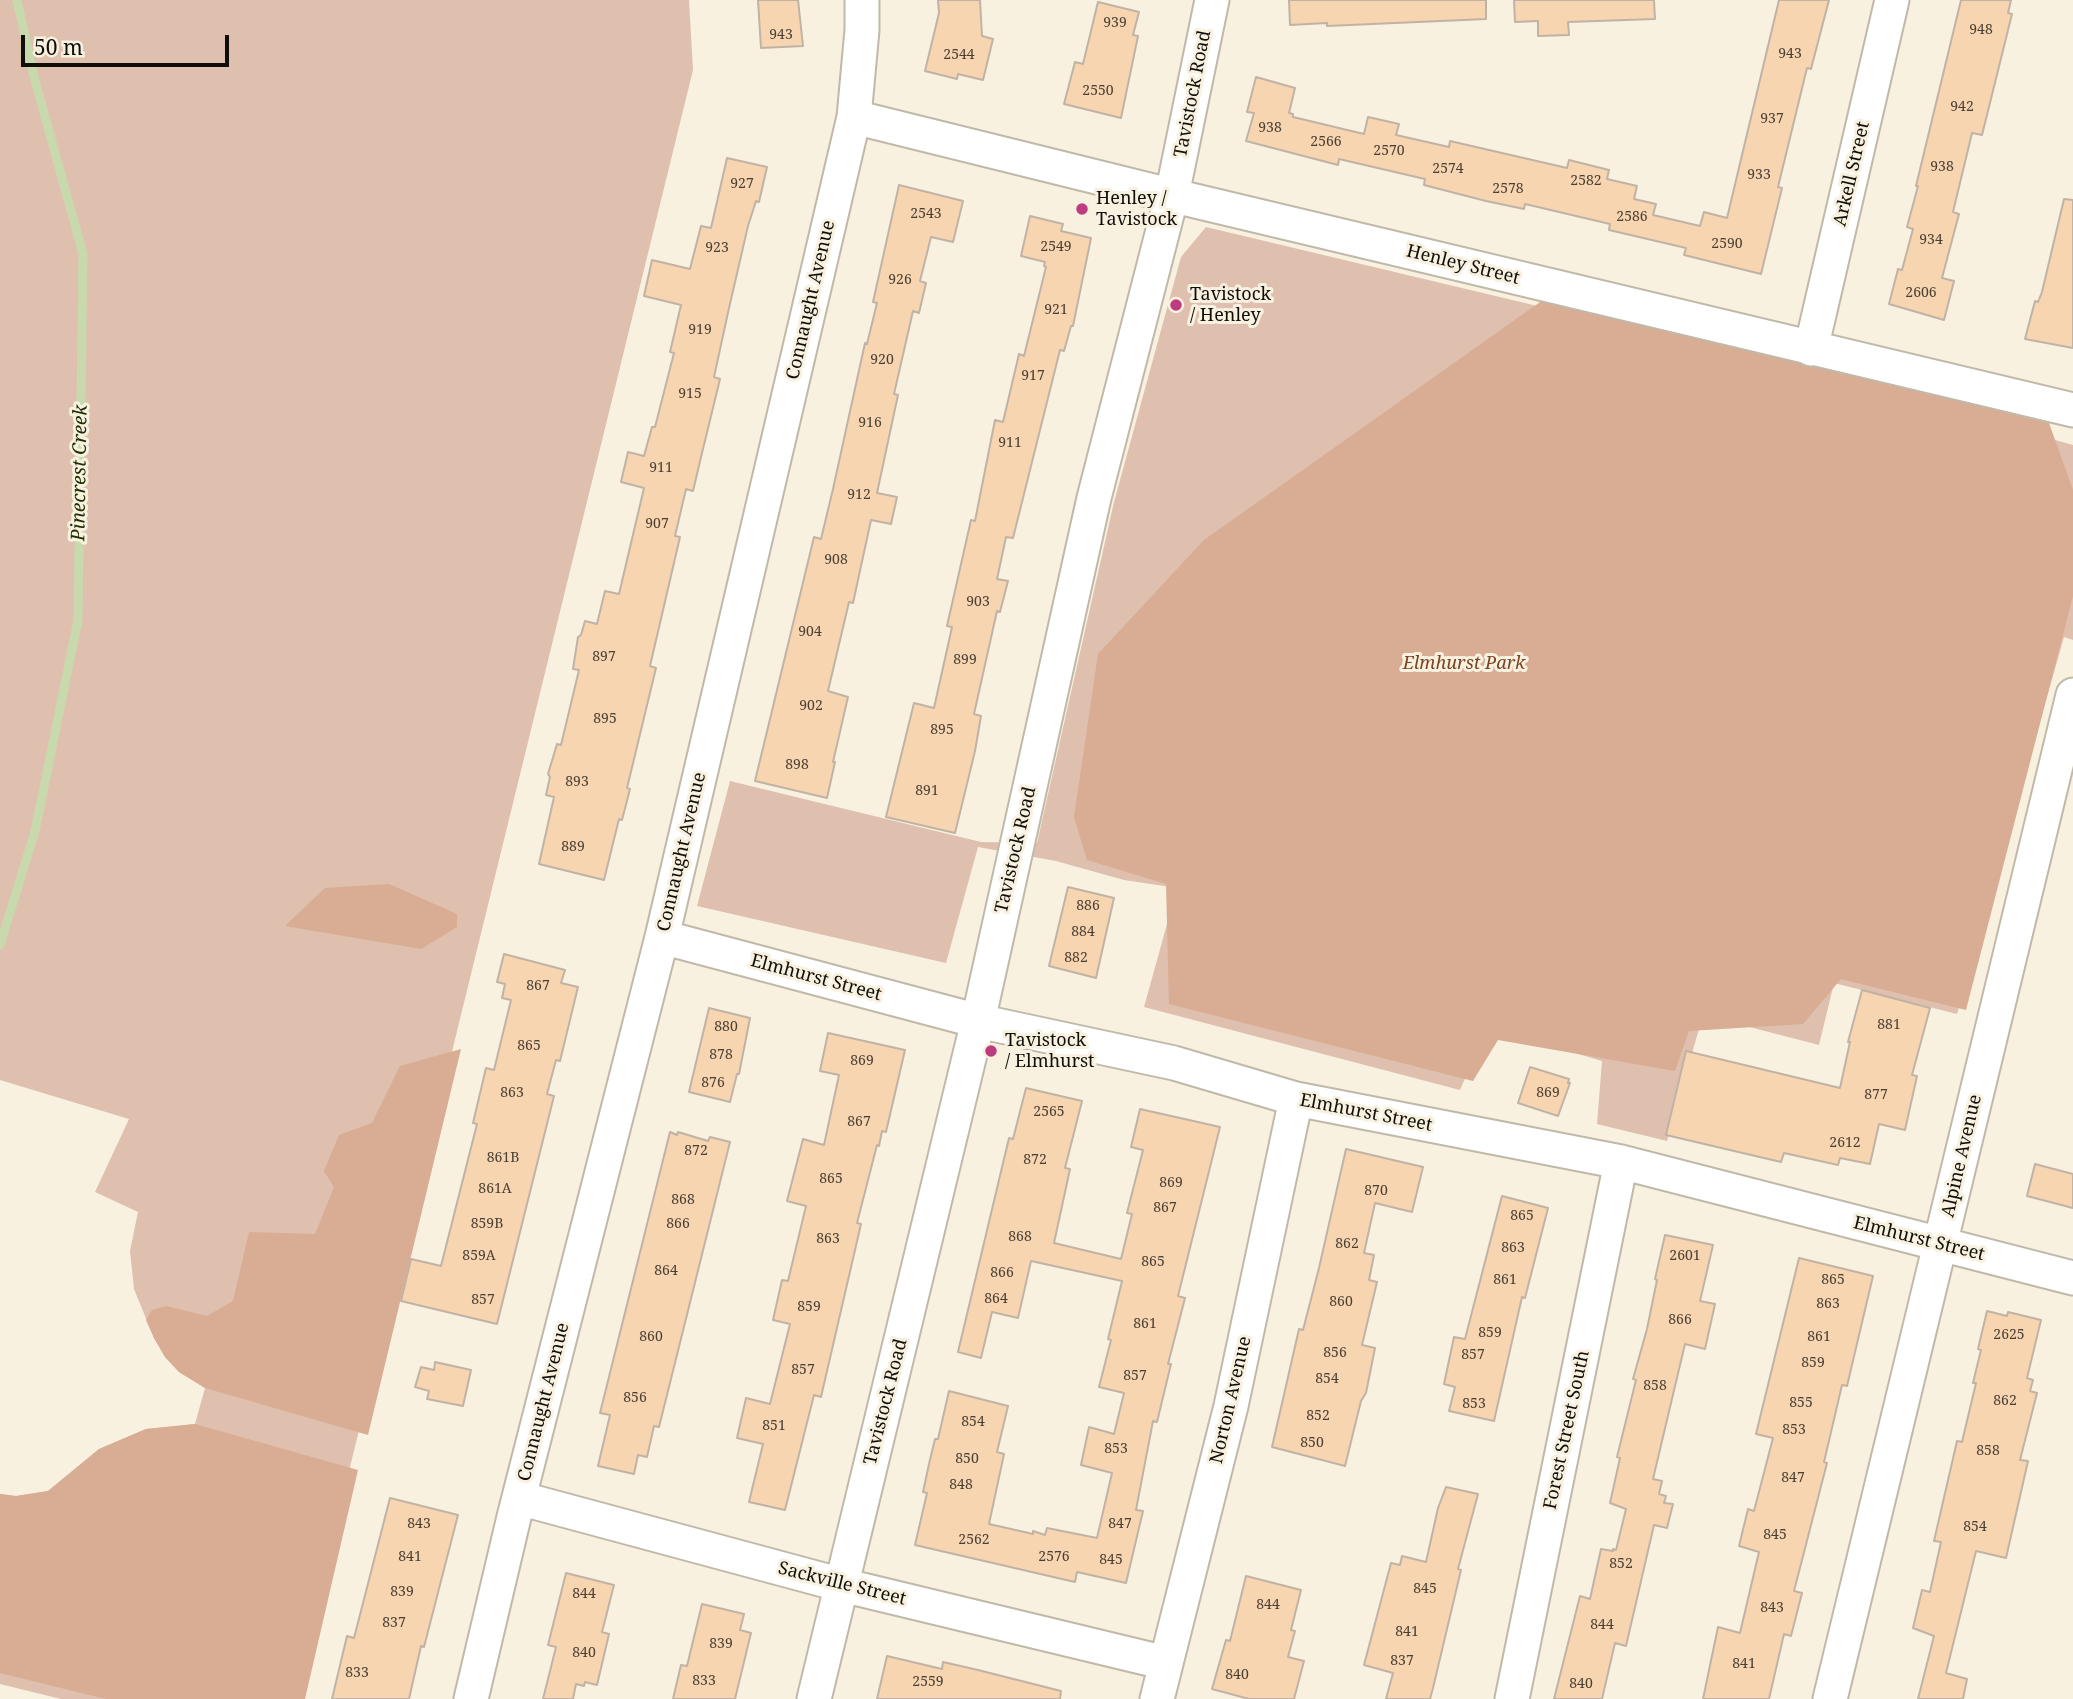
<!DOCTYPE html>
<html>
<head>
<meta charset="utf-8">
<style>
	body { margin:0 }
	#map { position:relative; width:2073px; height:1699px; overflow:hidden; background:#f8f1e0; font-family:"Noto Serif",serif }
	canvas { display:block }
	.scale { position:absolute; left:21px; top:35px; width:208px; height:32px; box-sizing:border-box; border:4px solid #100e09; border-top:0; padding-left:9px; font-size:21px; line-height:24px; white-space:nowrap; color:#100e09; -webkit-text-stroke:5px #f8f1e0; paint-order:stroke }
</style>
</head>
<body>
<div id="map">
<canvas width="2073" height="1699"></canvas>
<div class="scale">50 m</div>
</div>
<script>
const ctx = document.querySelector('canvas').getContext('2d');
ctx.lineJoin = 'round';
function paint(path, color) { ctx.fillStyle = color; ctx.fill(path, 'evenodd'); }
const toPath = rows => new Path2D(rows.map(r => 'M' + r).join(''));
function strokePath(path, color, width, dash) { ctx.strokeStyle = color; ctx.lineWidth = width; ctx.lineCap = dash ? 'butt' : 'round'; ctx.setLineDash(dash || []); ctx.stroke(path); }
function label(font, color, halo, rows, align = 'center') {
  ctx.font = font + ' "Noto Serif",serif'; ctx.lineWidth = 6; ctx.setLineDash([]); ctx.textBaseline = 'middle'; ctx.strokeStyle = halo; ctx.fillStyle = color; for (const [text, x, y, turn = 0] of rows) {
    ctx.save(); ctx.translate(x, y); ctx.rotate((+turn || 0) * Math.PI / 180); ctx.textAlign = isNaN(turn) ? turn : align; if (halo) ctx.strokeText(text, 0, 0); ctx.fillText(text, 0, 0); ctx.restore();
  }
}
const green = toPath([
	[0,0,689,0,693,70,293,1699,61,1699,0,1684,0,1494,16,1496,48,1491,99,1449,146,1429,195,1424,205,1388,179,1372,165,1357,154,1338,134,1289,130,1251,138,1212,95,1192,129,1119,0,1080],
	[1206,227,1789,366,2073,445,2073,640,2064,637,1957,1014,1834,983,1819,1045,1703,1015,1667,1141,1597,1124,1602,1061,1487,1027,1460,1090,1144,1007,1177,888,1124,880,1056,861,978,847,946,963,697,906,730,781,981,842,1037,843,1114,502,1181,257]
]);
const forest = toPath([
	[1543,300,2049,423,2073,490,2073,596,1966,1010,1841,979,1803,1024,1689,1031,1675,1071,1498,1040,1473,1081,1169,1004,1166,884,1087,860,1074,817,1098,654,1204,540],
	[389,884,457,914,457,927,421,949,285,926,325,888],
	[461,1049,368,1435,205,1388,179,1372,165,1357,154,1338,146,1320,152,1310,166,1306,207,1316,233,1301,249,1232,315,1234,334,1187,324,1171,339,1135,372,1123,400,1066],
	[195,1424,358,1470,305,1699,106,1699,0,1673,0,1494,16,1496,48,1491,99,1449,146,1429]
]);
const stream = toPath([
	[0,945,35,831,78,620,83,254,34,77,17,0]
]);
const building = toPath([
	[758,0,798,0,803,46,761,48,758,0],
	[938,0,980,0,982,36,993,39,983,80,958,74,957,79,925,71,939,13,938,0],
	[1289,0,1486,0,1486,19,1327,26,1327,23,1290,25,1289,0],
	[1514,0,1654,0,1655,19,1568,22,1569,35,1538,36,1538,21,1515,22,1514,0],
	[1779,0,1829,0,1811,69,1807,68,1778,187,1782,188,1761,274,1684,255,1686,248,1609,230,1610,224,1525,204,1524,209,1486,201,1424,185,1425,179,1339,159,1338,165,1246,141,1254,113,1247,112,1256,77,1295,88,1289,113,1293,114,1293,117,1364,134,1368,117,1399,124,1396,135,1449,147,1450,141,1567,168,1569,160,1609,170,1607,179,1637,186,1634,199,1656,204,1653,215,1700,226,1704,212,1727,218,1779,0],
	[1961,0,2011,0,2008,13,2012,14,1982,135,1972,133,1953,212,1959,214,1942,278,1954,281,1944,320,1889,304,1898,269,1902,270,1913,229,1907,227,1918,186,1916,186,1961,0],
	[1098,2,1139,12,1133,35,1138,36,1121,118,1064,104,1075,62,1083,64,1098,2],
	[727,158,767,167,759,202,756,201,748,226,729,308,714,377,720,379,702,453,693,491,686,489,675,536,680,537,650,666,656,668,627,788,630,789,622,820,619,819,604,880,539,864,554,797,546,795,550,777,548,774,557,744,561,745,579,670,573,669,578,637,581,635,585,621,597,624,605,591,619,594,644,488,621,482,628,452,644,456,652,427,655,427,674,353,670,352,681,305,644,296,652,260,690,269,701,226,711,228,727,158],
	[899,185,963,201,953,242,931,237,920,281,926,283,919,313,913,311,894,394,898,395,877,493,897,497,891,524,871,520,853,603,849,602,828,691,848,697,833,762,835,762,827,798,755,781,814,537,821,539,833,489,865,343,867,344,877,303,873,302,899,185],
	[2064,199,2073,200,2073,348,2025,339,2035,301,2038,302,2042,292,2064,199],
	[1030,216,1063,224,1061,231,1091,238,1073,326,1071,326,1064,351,1060,350,1013,538,1006,537,997,579,1008,581,1000,612,997,611,974,714,981,716,975,751,955,833,886,817,914,703,934,708,952,627,947,626,971,520,975,521,995,420,1003,422,1019,354,1024,356,1046,267,1044,266,1045,262,1021,256,1030,216],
	[1068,887,1114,898,1096,978,1049,966,1068,887],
	[504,954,565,970,561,983,578,987,560,1061,556,1060,547,1094,554,1096,497,1324,401,1301,411,1259,441,1266,477,1124,473,1123,486,1068,494,1070,511,1000,502,998,505,984,497,982,504,954],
	[1862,990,1930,1008,1912,1075,1917,1076,1905,1130,1879,1124,1870,1164,1840,1158,1838,1165,1784,1153,1781,1162,1666,1135,1686,1051,1840,1088,1850,1042,1848,1042,1862,990],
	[709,1008,750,1018,739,1074,737,1074,730,1102,689,1092,709,1008],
	[828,1033,905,1050,886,1132,882,1131,879,1146,877,1145,857,1223,861,1224,821,1397,814,1395,785,1510,749,1502,763,1444,737,1438,746,1398,770,1404,790,1324,773,1320,782,1280,788,1281,806,1206,787,1201,803,1139,824,1145,839,1075,820,1071,828,1033],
	[1530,1067,1569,1079,1568,1083,1570,1083,1558,1116,1518,1103,1530,1067],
	[1026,1088,1082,1101,1065,1168,1070,1169,1054,1243,1121,1259,1132,1214,1127,1213,1143,1150,1131,1147,1140,1109,1220,1127,1178,1296,1185,1298,1168,1364,1171,1364,1157,1422,1153,1421,1136,1510,1143,1511,1126,1583,1077,1572,1075,1582,915,1545,927,1493,923,1492,929,1464,935,1439,938,1439,949,1391,1008,1406,997,1452,1004,1454,989,1524,1033,1534,1033,1531,1045,1535,1047,1528,1097,1538,1112,1473,1081,1465,1089,1427,1114,1434,1124,1393,1099,1387,1111,1340,1108,1339,1122,1281,1031,1261,1018,1318,992,1312,981,1358,958,1352,1009,1138,1013,1139,1026,1088],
	[670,1132,677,1135,678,1132,708,1141,710,1137,730,1142,659,1427,654,1426,647,1457,638,1455,634,1474,598,1466,610,1415,600,1413,670,1132],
	[1346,1149,1423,1167,1412,1212,1375,1203,1364,1253,1374,1255,1369,1280,1377,1282,1362,1345,1375,1348,1366,1393,1361,1401,1345,1466,1272,1447,1299,1329,1303,1330,1319,1268,1346,1149],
	[2035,1164,2073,1174,2073,1208,2027,1196,2035,1164],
	[1502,1196,1548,1208,1525,1298,1522,1297,1494,1421,1449,1411,1455,1387,1444,1384,1454,1337,1465,1339,1502,1196],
	[1665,1235,1713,1245,1700,1301,1715,1304,1705,1349,1685,1344,1653,1479,1662,1481,1659,1494,1666,1496,1664,1503,1673,1504,1667,1528,1654,1525,1626,1646,1615,1643,1602,1699,1554,1699,1580,1596,1590,1599,1601,1549,1613,1551,1613,1549,1616,1550,1626,1509,1610,1503,1620,1458,1617,1457,1636,1380,1633,1379,1647,1329,1657,1280,1655,1279,1665,1235],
	[1799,1258,1873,1276,1847,1386,1842,1385,1824,1462,1827,1463,1794,1591,1802,1593,1791,1636,1784,1634,1769,1699,1703,1699,1718,1627,1740,1633,1759,1552,1739,1546,1748,1509,1754,1511,1773,1438,1756,1434,1799,1258],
	[1987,1311,2007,1316,2008,1312,2041,1320,2027,1378,2033,1380,2030,1391,2037,1393,2020,1460,2028,1461,2006,1558,1976,1551,1946,1673,1967,1679,1963,1699,1918,1699,1934,1636,1913,1628,1922,1590,1930,1592,1941,1542,1934,1541,1957,1441,1962,1442,1976,1383,1973,1383,1981,1350,1978,1349,1987,1311],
	[435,1362,471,1370,463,1406,427,1399,429,1391,415,1387,421,1367,434,1370,435,1362],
	[1446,1487,1478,1494,1458,1569,1461,1570,1433,1688,1430,1699,1386,1699,1393,1673,1364,1665,1391,1563,1400,1565,1402,1556,1426,1562,1438,1508,1446,1487],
	[390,1498,458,1515,424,1647,421,1646,409,1699,332,1699,347,1636,354,1638,390,1498],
	[566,1573,614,1585,602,1632,609,1634,597,1685,585,1682,584,1686,576,1684,573,1699,543,1699,556,1647,548,1645,566,1573],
	[1246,1576,1301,1590,1291,1630,1295,1631,1288,1657,1304,1661,1294,1699,1249,1699,1212,1689,1226,1640,1230,1641,1246,1576],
	[702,1604,744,1614,740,1630,751,1633,735,1699,673,1699,681,1665,687,1666,702,1604],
	[887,1656,942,1669,943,1662,978,1670,1061,1691,1060,1699,877,1699,887,1656]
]);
const street = toPath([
	[854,117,1145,189,2073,410],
	[1811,349,1892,0],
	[662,937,978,1021,1174,1063,1296,1099,1621,1162,2073,1278],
	[519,1498,842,1585,1166,1663],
	[471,1699,514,1517,662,937,854,117,862,30,862,0],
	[814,1699,978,1021,1094,498,1172,195,1212,0],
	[1157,1699,1231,1406,1296,1099],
	[1512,1699,1621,1162],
	[1830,1699,2073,695]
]);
const markers = [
	[1082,209,7,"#bf3b80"],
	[1176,305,7,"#bf3b80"],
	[991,1051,7,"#bf3b80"]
];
const numberNames = [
	["939",1115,23],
	["948",1981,30],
	["943",781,35],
	["943",1790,54],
	["2544",959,55],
	["2550",1098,91],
	["942",1962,107],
	["937",1772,119],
	["938",1270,128],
	["2566",1326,142],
	["2570",1389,151],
	["938",1942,167],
	["2574",1448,169],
	["933",1759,175],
	["2582",1586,181],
	["927",742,184],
	["2578",1508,189],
	["2543",926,214],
	["2586",1632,217],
	["934",1931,240],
	["2590",1727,244],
	["2549",1056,247],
	["923",717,248],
	["926",900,280],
	["2606",1921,293],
	["921",1056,310],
	["919",700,330],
	["920",882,360],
	["917",1033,376],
	["915",690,394],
	["916",870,423],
	["911",1010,443],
	["911",661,468],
	["912",859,495],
	["907",657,524],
	["908",836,560],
	["903",978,602],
	["904",810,632],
	["897",604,657],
	["899",965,660],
	["902",811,706],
	["895",605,719],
	["895",942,730],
	["898",797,765],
	["893",577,782],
	["891",927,791],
	["889",573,847],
	["886",1088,906],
	["884",1083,932],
	["882",1076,958],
	["867",538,986],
	["881",1889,1025],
	["880",726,1027],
	["865",529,1046],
	["878",721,1055],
	["869",862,1061],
	["876",713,1083],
	["863",512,1093],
	["869",1548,1093],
	["877",1876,1095],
	["2565",1049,1112],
	["867",859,1122],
	["2612",1845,1143],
	["872",696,1151],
	["861B",503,1158],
	["872",1035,1160],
	["865",831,1179],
	["869",1171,1183],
	["861A",495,1189],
	["870",1376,1191],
	["868",683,1200],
	["867",1165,1208],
	["865",1522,1216],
	["859B",487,1224],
	["866",678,1224],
	["868",1020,1237],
	["863",828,1239],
	["862",1347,1244],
	["863",1513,1248],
	["859A",479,1256],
	["2601",1685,1256],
	["865",1153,1262],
	["864",666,1271],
	["866",1002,1273],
	["861",1505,1280],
	["865",1833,1280],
	["864",996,1299],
	["857",483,1300],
	["860",1341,1302],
	["863",1828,1304],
	["859",809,1307],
	["866",1680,1320],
	["861",1145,1324],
	["859",1490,1333],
	["2625",2009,1335],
	["860",651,1337],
	["861",1819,1337],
	["856",1335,1353],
	["857",1473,1355],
	["859",1813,1363],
	["857",803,1370],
	["857",1135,1376],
	["854",1327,1379],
	["858",1655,1386],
	["856",635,1398],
	["862",2005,1401],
	["855",1801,1403],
	["853",1474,1404],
	["852",1318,1416],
	["854",973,1422],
	["851",774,1426],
	["853",1794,1430],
	["850",1312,1443],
	["853",1116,1449],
	["858",1988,1451],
	["850",967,1459],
	["847",1793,1478],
	["848",961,1485],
	["843",419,1524],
	["847",1120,1524],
	["854",1975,1527],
	["845",1775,1535],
	["2562",974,1540],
	["841",410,1557],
	["2576",1054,1557],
	["845",1111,1560],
	["852",1621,1564],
	["845",1425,1589],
	["839",402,1592],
	["844",584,1594],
	["844",1268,1605],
	["843",1772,1608],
	["837",394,1623],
	["844",1602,1625],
	["841",1407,1632],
	["839",721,1644],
	["840",584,1653],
	["837",1402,1661],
	["841",1744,1664],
	["833",357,1673],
	["840",1237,1675],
	["833",704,1681],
	["2559",928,1682],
	["840",1581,1684]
];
const streetNames = [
	["Tavistock Road",1193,94,-79],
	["Arkell Street",1852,174,-77],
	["Henley Street",1463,265,14],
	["Connaught Avenue",811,300,-77],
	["Tavistock Road",1016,850,-77],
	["Connaught Avenue",682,852,-77],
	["Elmhurst Street",816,978,15],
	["Elmhurst Street",1366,1113,11],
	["Alpine Avenue",1962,1156,-77],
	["Elmhurst Street",1919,1239,14],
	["Norton Avenue",1231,1400,-77],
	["Connaught Avenue",544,1402,-76],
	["Tavistock Road",886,1402,-76],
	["Forest Street South",1567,1430,-78],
	["Sackville Street",842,1584,14]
];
const poiNames = [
	["Henley /",1096,199],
	["Tavistock",1096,220],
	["Tavistock",1190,295],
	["/ Henley",1190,316],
	["Tavistock",1005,1041],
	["/ Elmhurst",1005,1062]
];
const parkNames = [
	["Elmhurst Park",1464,664]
];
const waterNames = [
	["Pinecrest Creek",80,473,-89]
];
paint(green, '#dfbfad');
paint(forest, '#d9ac94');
strokePath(stream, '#c7d9ad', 9);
paint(building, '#f8d5b1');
strokePath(building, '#c0b3a5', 2);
strokePath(street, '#c0b9a9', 37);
strokePath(street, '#fff', 33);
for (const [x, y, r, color] of markers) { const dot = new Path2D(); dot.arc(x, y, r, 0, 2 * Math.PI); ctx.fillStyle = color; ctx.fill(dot); strokePath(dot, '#f8f1e0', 2.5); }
label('14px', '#4a4033', null, numberNames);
label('18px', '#100e09', '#f8f1e0', streetNames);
label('18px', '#100e09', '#f8f1e0', poiNames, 'left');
label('italic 18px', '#7b4220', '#f8f1e0', parkNames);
label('italic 19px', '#202f00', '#f8f1e0', waterNames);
</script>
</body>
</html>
